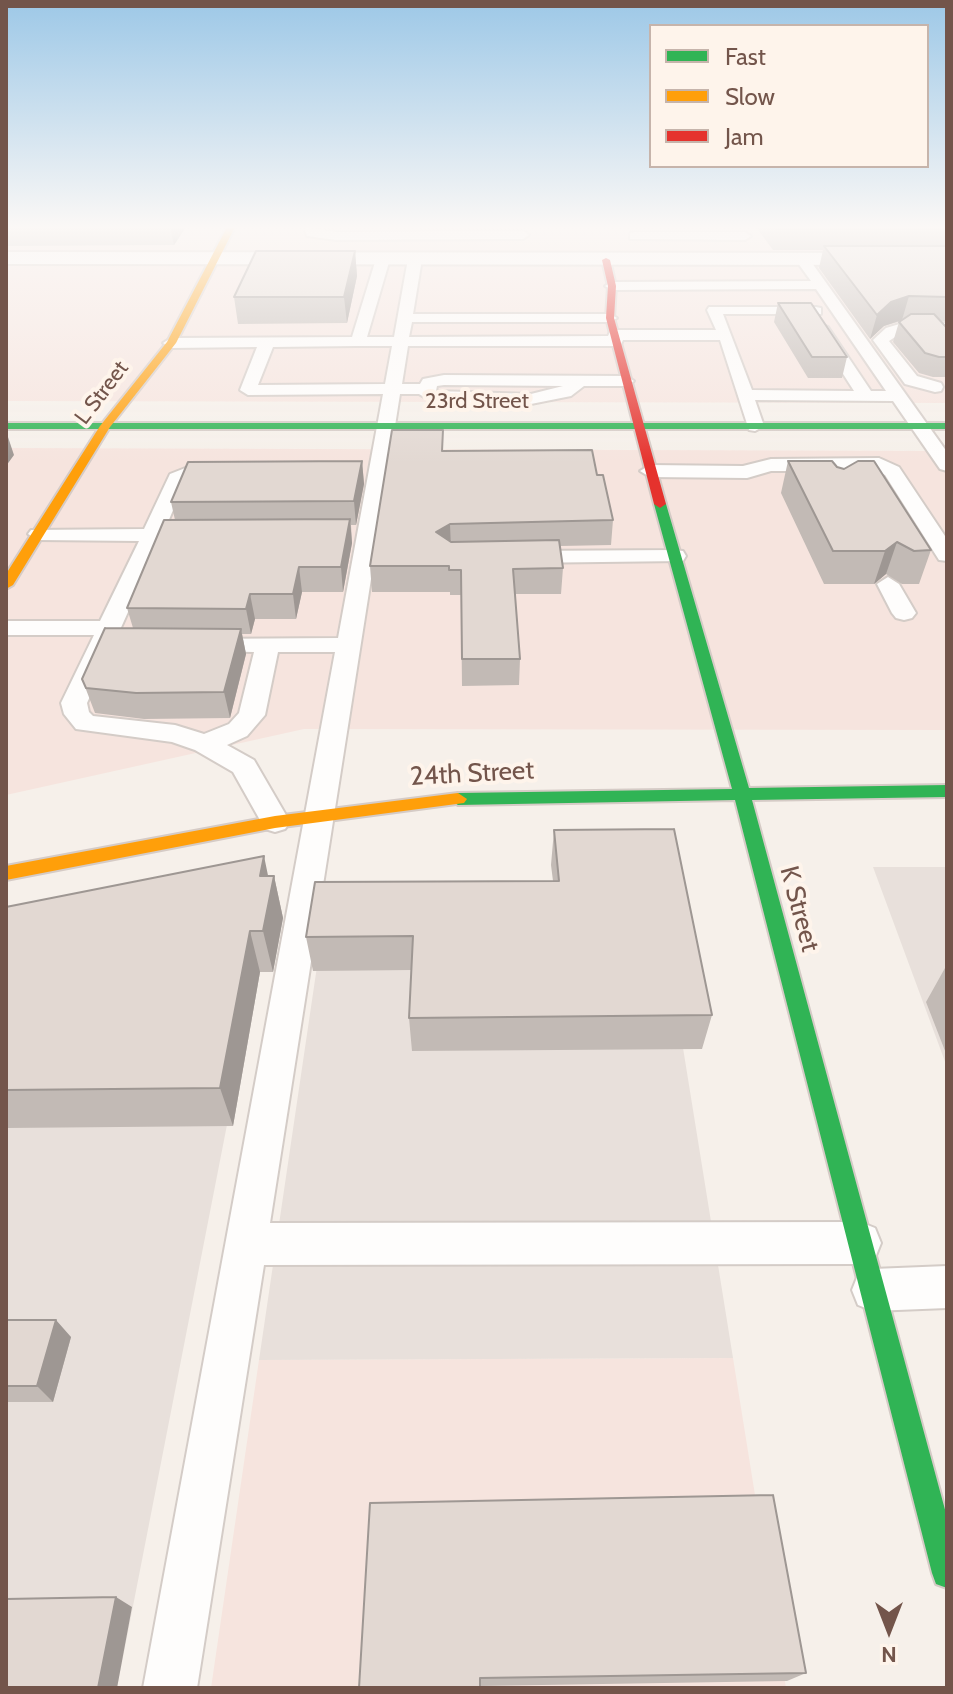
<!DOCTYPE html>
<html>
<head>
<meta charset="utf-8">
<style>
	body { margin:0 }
	#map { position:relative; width:953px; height:1694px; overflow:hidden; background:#f6f0ea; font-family:Cabin,sans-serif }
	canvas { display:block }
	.frame { position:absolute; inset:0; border:8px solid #73554b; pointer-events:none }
	.legend { position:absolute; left:649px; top:24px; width:280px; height:144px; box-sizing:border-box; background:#fef4eb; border:2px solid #c6b4ab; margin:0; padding:10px 14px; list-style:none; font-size:24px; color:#73554b }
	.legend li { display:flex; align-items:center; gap:16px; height:40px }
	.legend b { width:40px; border:2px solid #c6b4ab }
	.north { position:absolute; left:849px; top:1590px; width:80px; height:80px; -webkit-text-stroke:6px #fef4eb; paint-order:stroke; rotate:180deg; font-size:22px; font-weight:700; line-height:32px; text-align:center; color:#73554b }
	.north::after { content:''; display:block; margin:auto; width:28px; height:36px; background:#73554b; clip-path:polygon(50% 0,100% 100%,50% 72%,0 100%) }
</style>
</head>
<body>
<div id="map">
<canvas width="953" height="1694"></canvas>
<div class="frame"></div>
<ul class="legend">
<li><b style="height:10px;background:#30b455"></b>Fast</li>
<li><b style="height:10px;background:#ff9f0a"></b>Slow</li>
<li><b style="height:10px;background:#e5322d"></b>Jam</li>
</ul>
<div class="north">N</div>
</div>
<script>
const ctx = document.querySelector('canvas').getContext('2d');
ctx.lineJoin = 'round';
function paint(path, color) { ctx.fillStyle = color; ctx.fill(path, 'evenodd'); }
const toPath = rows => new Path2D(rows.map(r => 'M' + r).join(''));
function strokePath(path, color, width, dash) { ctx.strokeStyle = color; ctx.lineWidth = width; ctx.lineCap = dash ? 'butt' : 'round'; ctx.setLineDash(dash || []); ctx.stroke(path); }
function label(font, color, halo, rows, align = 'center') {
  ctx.font = font + ' Cabin,sans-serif'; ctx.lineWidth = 8; ctx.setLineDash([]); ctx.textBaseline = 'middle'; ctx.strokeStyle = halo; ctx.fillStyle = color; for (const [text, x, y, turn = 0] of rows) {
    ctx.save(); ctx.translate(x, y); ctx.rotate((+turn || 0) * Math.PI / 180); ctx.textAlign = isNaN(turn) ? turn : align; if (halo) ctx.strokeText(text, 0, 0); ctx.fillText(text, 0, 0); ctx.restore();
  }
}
const commercial = toPath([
	[6,227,947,227,947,403,6,401],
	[6,448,947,451,947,730,304,729,6,795],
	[733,1358,786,1688,211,1688,259,1360]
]);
const industrial = toPath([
	[873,867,947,867,947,1067],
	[654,868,733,1358,259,1360,325,912],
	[267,920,117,1688,6,1688,6,971]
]);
const lane = toPath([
	[304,227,336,232,523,231,529,235,523,239,336,240,307,236,304,227],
	[634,232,745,232,751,236,745,240,630,239,630,233,634,232],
	[383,255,390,259,367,337,394,337,408,259,415,255,422,259,413,314,610,314,617,318,610,322,412,322,409,337,608,336,610,332,615,330,716,330,707,310,709,307,816,307,821,308,821,314,723,314,752,390,854,391,815,330,823,325,828,327,871,391,886,391,816,289,612,290,605,286,612,282,811,281,795,259,807,256,947,452,947,471,940,469,893,401,755,400,764,426,755,431,749,430,720,340,623,340,621,344,616,346,408,346,402,384,420,384,423,379,444,375,626,376,634,381,626,386,584,386,571,396,531,404,434,403,419,394,400,394,270,1223,860,1222,875,1228,881,1243,875,1258,860,1264,264,1265,197,1688,143,1688,335,652,278,652,265,715,247,736,227,745,254,760,290,822,285,829,275,832,265,829,233,772,195,750,172,742,76,729,64,714,61,703,94,635,6,635,6,621,100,621,139,541,38,540,28,534,31,530,144,529,170,474,193,465,223,464,233,470,230,474,196,477,185,482,165,529,177,531,180,535,177,539,160,541,87,703,89,712,93,716,175,725,204,734,229,724,239,713,254,652,206,651,197,649,194,644,197,639,338,638,383,394,248,395,240,390,257,347,171,348,163,343,171,338,352,337,376,259,383,255],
	[357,346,392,346,385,384,258,385,273,347,357,346],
	[444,385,563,386,531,394,436,391,437,386,444,385],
	[903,323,947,323,947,331,904,331,889,341,917,376,941,383,943,387,941,391,935,392,905,384,873,340,886,328,903,323],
	[879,458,899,467,947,539,947,561,939,560,885,475,875,470,835,471,846,492,836,498,829,496,816,471,771,471,747,478,650,477,640,471,650,465,743,466,771,459,879,458],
	[675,550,683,551,686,556,683,561,521,563,510,557,521,551,675,550],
	[888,577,899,584,916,613,912,618,904,620,896,618,892,613,877,584,888,577],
	[947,1266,947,1308,873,1311,858,1305,852,1290,858,1275,873,1269,947,1266]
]);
const street = toPath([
	[6,252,947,253,947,265,6,264,6,252]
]);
const fast = toPath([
	[6,423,947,423,947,429,6,429,6,423],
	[656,501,666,504,749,788,947,785,947,797,752,800,947,1517,947,1588,936,1584,932,1573,735,800,458,805,449,799,458,793,732,789,654,504,656,501]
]);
const slow = toPath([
	[227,227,235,227,176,343,110,427,13,585,6,589,6,574,100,426,167,342,227,227],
	[458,793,467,799,464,803,275,828,6,880,6,866,275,816,458,793]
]);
const jam = toPath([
	[606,258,610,260,616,286,614,318,666,504,660,508,654,504,606,318,608,286,602,260,606,258]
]);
const wall = toPath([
	[6,227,186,227,174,245,6,246],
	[756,227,947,227,947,321,940,321,947,328,947,377,933,377,919,373,893,342,899,322,901,321,884,326,870,339,819,268,823,250,773,250],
	[355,251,357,276,347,323,238,324,234,297],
	[778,303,847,357,842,378,808,378,774,322],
	[443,430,443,451,597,475,613,520,611,545,560,546,563,568,561,594,515,594,520,659,519,685,462,686,461,595,450,595,450,592,372,592,370,566],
	[362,461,364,484,356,525,351,525,352,543,343,592,302,592,296,619,255,619,251,634,242,634,246,654,230,718,144,719,95,713,82,679,133,628,127,608,175,520,171,502],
	[788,461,931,550,919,584,902,584,886,574,874,584,824,584,781,493],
	[554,830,712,1015,702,1049,412,1051,409,1018,412,970,313,971,306,937,553,881,551,865],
	[268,876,274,876,283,918,273,972,260,972,233,1126,6,1128,6,907],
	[945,968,947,968,947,1056,926,1002],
	[6,1320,71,1337,53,1402,6,1402],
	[370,1503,806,1673,787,1681,480,1686]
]);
const shadedWall = toPath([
	[170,227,186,227,174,245],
	[355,251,357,276,347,323,344,297],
	[909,296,902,320,884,326,870,339,877,315,891,302],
	[6,431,14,455,6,466],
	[362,461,364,484,356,525,354,501],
	[350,519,352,543,343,592,341,567],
	[450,524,451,549,436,532],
	[897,542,886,574,874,584,885,551],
	[299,567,302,592,296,619,293,594],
	[250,594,255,619,251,634,246,609],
	[241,629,246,654,230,718,224,692],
	[264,856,271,890,274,876,283,918,273,972,263,931,260,876],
	[250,931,260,972,233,1126,220,1088],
	[56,1320,71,1337,53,1402,37,1386],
	[116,1597,132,1607,117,1688,98,1688]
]);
const building = toPath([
	[775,227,944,227,946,229,777,229,775,227],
	[824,246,947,246,947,297,909,296,891,302,877,315,824,246],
	[256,251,355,251,344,297,234,297,256,251],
	[778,303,811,303,847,357,812,357,778,303],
	[911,314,934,314,947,328,947,357,939,357,925,353,899,322,911,314],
	[392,430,443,430,442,451,592,450,597,475,603,475,613,520,450,524,436,532,451,542,559,540,563,568,513,569,520,659,462,659,461,570,449,570,449,566,370,566,392,430],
	[362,461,354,501,171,502,188,462,362,461],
	[788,461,832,461,837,467,844,469,858,461,874,461,931,550,914,551,897,542,885,551,833,551,788,461],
	[350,519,341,567,299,567,293,594,250,594,246,609,127,608,164,520,350,519],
	[105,628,241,629,224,692,136,693,86,688,82,679,105,628],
	[674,829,712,1015,409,1018,413,936,306,937,315,882,559,881,554,830,674,829],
	[264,856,260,876,274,876,263,931,250,931,220,1088,6,1090,6,907,264,856],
	[6,1320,56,1320,37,1386,6,1386,6,1320],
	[773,1495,806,1673,480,1678,480,1688,359,1688,370,1503,773,1495],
	[116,1597,98,1688,6,1688,6,1599,116,1597]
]);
const farStreetnames = [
	["L Street",102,393,-53],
	["23rd Street",477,402]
];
const streetNames = [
	["24th Street",472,774,-3],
	["K Street",799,909,75]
];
paint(commercial, '#f6e4de');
paint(industrial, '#e8e0db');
strokePath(lane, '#d4ccc7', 4);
strokePath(street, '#d4ccc7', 4);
strokePath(fast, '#d5cbc6', 4);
strokePath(slow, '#d5cbc6', 4);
strokePath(jam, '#d5cbc6', 4);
paint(lane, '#fefdfc');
paint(street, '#fefdfc');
paint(fast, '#30b455');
paint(slow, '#ff9f0a');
paint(jam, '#e5322d');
paint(wall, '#c2bab5');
paint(shadedWall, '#9e9793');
paint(building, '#e2d8d2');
strokePath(building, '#9e9793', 2);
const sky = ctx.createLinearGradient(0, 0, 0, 464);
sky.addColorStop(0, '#9dc8e7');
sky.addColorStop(0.49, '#fbf8f6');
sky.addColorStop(1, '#fbf8f600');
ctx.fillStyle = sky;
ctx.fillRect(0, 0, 953, 464);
label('22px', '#73554b', '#fef4eb', farStreetnames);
label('26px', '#73554b', '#fef4eb', streetNames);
</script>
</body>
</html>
